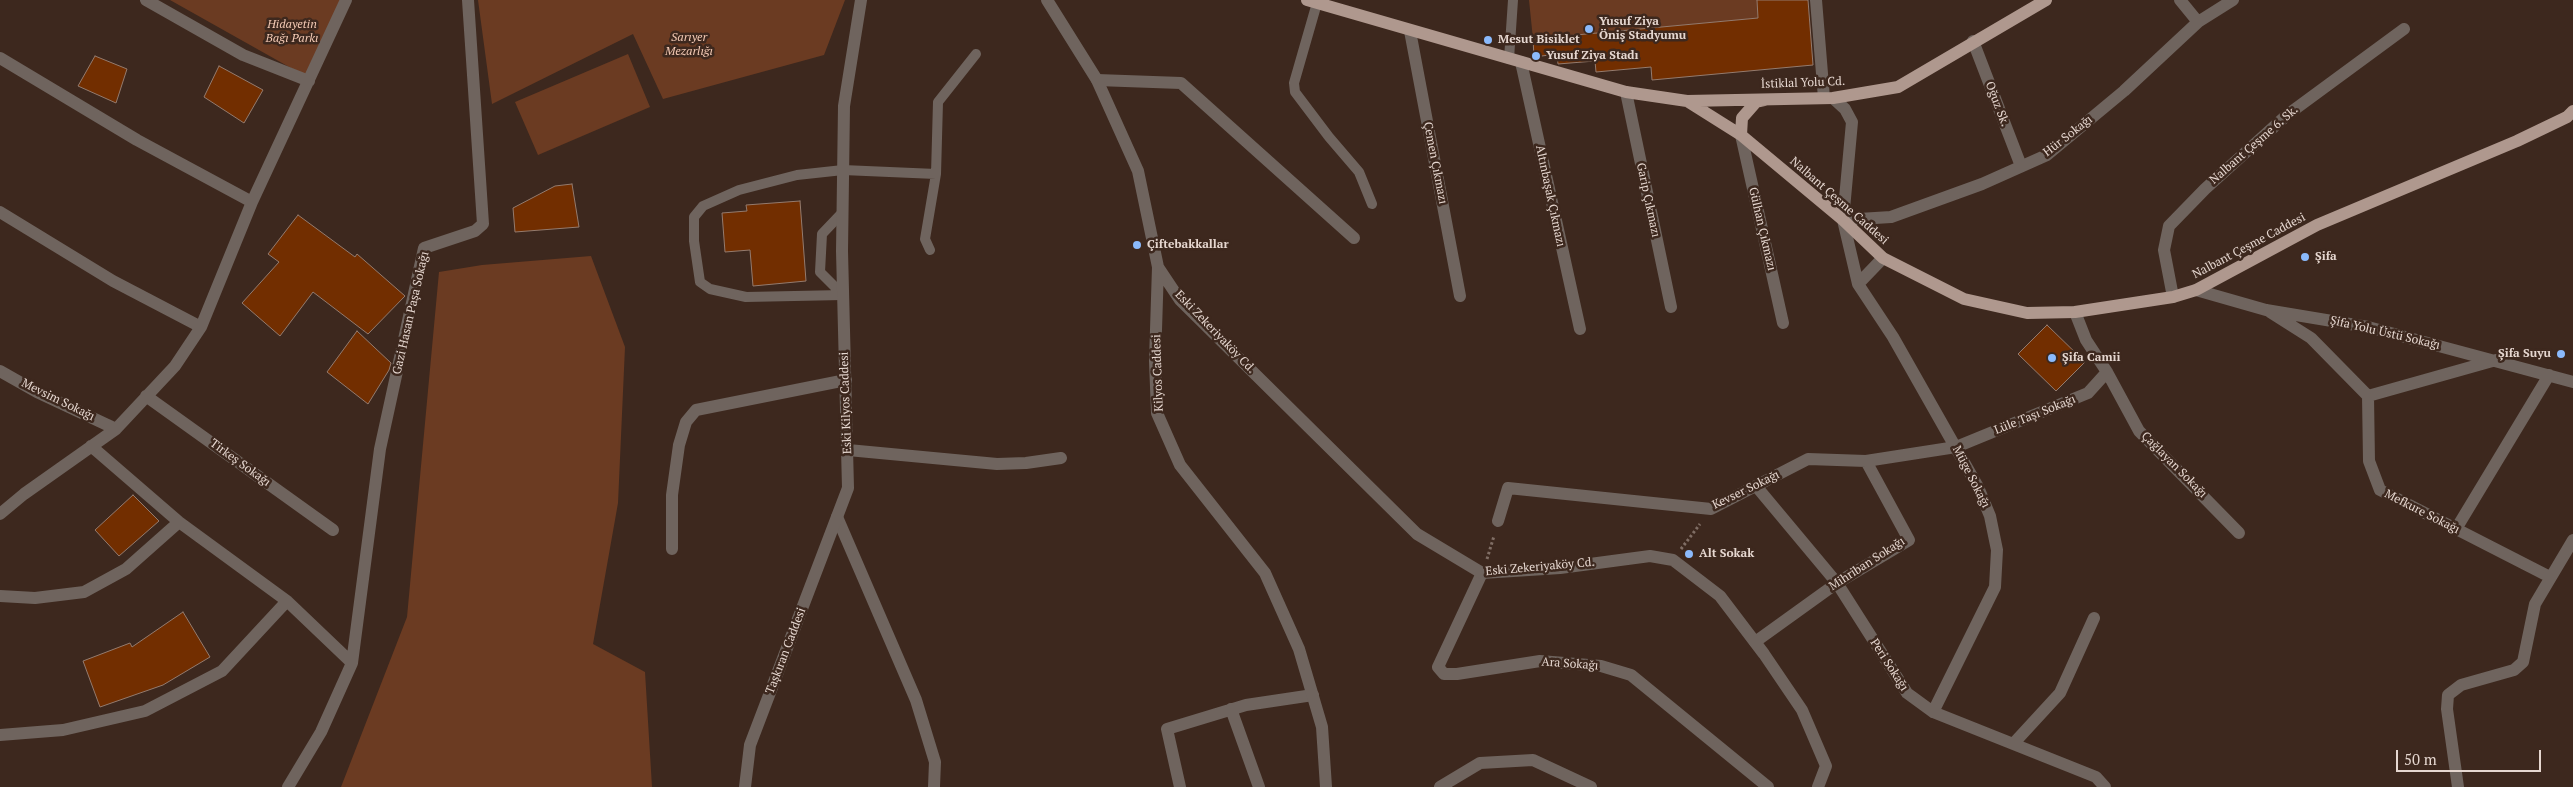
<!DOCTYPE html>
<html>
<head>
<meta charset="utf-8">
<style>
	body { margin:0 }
	#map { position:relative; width:2573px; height:787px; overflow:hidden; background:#3d281e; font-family:"PT Serif",serif }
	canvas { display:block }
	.scale { position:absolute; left:2396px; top:750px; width:145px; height:22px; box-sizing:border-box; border:2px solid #e6d7d0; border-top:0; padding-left:6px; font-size:15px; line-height:18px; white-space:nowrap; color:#e6d7d0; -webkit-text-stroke:4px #3d281e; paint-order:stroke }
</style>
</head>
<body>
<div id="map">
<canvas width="2573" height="787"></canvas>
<div class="scale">50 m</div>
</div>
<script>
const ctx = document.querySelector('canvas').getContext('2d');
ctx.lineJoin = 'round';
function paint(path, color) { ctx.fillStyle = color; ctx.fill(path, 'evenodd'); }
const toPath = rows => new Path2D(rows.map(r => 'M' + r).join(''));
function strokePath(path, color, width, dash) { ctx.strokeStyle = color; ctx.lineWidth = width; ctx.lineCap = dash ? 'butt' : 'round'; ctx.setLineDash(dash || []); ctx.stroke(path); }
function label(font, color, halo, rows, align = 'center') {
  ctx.font = font + ' "PT Serif",serif'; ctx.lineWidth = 5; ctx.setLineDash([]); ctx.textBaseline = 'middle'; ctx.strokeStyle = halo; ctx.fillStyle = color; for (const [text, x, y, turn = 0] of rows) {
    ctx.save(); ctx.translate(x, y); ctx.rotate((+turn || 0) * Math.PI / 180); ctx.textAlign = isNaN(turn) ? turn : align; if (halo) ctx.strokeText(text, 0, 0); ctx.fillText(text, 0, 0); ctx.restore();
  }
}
const green = toPath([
	[170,0,341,0,307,77],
	[478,0,845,0,824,55,663,99,633,34,492,104],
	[1529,0,1757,0,1758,18,1533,39],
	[628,54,650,107,538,155,515,102],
	[591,256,625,347,618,503,593,644,645,672,652,787,341,787,407,617,439,272,482,265]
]);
const building = toPath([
	[1757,0,1808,0,1813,65,1652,80,1651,67,1596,72,1595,61,1558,64,1557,54,1534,57,1533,39,1758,18,1757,0],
	[95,56,127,69,116,103,78,86,95,56],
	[219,66,263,90,244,123,204,97,219,66],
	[572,184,579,227,515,232,513,208,555,186,572,184],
	[800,201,806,281,753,286,750,250,725,252,722,213,747,211,746,205,800,201],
	[298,215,355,257,357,254,405,296,368,334,313,292,280,336,242,303,279,262,268,254,298,215],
	[2047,325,2085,362,2056,391,2018,354,2047,325],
	[357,331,391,363,389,370,368,404,327,372,357,331],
	[133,495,159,521,119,556,95,530,133,495],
	[183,612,210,657,163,685,100,707,83,661,130,643,132,647,183,612]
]);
const path = toPath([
	[1681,549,1700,524],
	[1487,559,1494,536]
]);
const service = toPath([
	[1317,3,1294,83,1295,92,1329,137,1359,172,1372,204],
	[1509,59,1513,0],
	[843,212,822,234,820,272,843,295],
	[930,250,925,239,936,174,938,102,976,54],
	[843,295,746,297,710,289,700,282,694,241,694,217,703,206,739,190,797,175,843,170,936,174]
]);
const minor = toPath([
	[146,0,243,55,309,81],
	[1816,0,1824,98],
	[2180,0,2198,22],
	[1410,31,1460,296],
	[1973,41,2021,166],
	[0,58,137,140,252,202],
	[1521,62,1580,329],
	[1097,80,1181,83,1354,238],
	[1626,92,1671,307],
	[1833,98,1845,109,1852,122,1843,220,1858,284,1893,337,1978,487,1990,516,1997,550,1995,587,1933,712],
	[1741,135,1783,323],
	[0,212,113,281,201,327],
	[1843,220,1891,217,1982,184,2047,155,2124,91,2198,22,2233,0],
	[1858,284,1883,258],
	[2196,290,2266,310,2368,327,2573,382],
	[2173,297,2164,250,2169,226,2205,189,2287,115,2404,29],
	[2075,312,2086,340,2107,372,2139,431,2239,533],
	[2270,312,2311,338,2368,396,2496,360],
	[0,371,37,392,116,429],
	[146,396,333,530],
	[2368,396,2369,461,2380,490,2550,577],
	[848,450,997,464,1026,463,1061,458],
	[1756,486,1837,583,1907,693,1933,712,2096,777,2105,787],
	[0,514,24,494,116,429,175,366,201,327,252,202,346,0],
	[837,517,916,700,935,762,934,787],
	[1498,521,1508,488,1711,509,1808,459,1866,461,1956,447,2088,393,2107,372],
	[2456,529,2549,375],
	[672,549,672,495,679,445,686,422,696,410,846,380],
	[1482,573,1438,667,1444,674,1457,674,1540,661,1601,666,1631,675,1768,787],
	[0,596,35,598,84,592,126,569,179,522],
	[287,601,352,663,321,732,288,787],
	[1755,642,1837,583,1909,540,1866,461],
	[352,663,380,449,424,248,475,231,483,224,468,0],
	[1231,709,1259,787],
	[0,735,63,730,145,711,222,671,287,601,179,522,91,446],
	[2014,743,2060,693,2094,618],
	[1180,787,1167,729,1246,705,1313,695],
	[2458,787,2447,709,2448,695,2461,685,2514,670,2523,662,2535,604,2573,540]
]);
const tertiary = toPath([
	[1047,0,1097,80,1138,171,1158,267,1155,361,1157,413,1180,465,1265,573,1299,649,1322,727,1326,787],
	[1158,267,1180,300,1417,534,1482,573,1560,568,1650,556,1673,560,1720,596,1764,654,1802,710,1826,766,1818,787],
	[745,787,750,745,848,488,842,251,844,106,861,0],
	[1440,787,1480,763,1533,760,1591,787]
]);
const primary = toPath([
	[1307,0,1626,92,1687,101,1741,135,1843,220,1883,258,1964,299,2027,313,2075,312,2173,297,2196,290,2317,225,2517,141,2567,117,2573,111],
	[1687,101,1833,98,1898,87,2046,0],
	[1741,135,1742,118,1756,102,1765,100]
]);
const markers = [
	[1589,29,5,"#8bbafc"],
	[1488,40,5,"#8bbafc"],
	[1536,56,5,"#8bbafc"],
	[1137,245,5,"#8bbafc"],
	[2305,257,5,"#8bbafc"],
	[2561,354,5,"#8bbafc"],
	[2052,358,5,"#8bbafc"],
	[1689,554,5,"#8bbafc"]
];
const poiNames = [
	["Yusuf Ziya",1599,22],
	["Öniş Stadyumu",1599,36],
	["Mesut Bisiklet",1498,40],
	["Yusuf Ziya Stadı",1546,56],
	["Çiftebakkallar",1147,245],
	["Şifa",2315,257],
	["Şifa Suyu",2551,354,"right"],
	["Şifa Camii",2062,358],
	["Alt Sokak",1699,554]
];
const parkNames = [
	["Hidayetin",292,25],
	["Bağı Parkı",292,39],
	["Sarıyer",689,38],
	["Mezarlığı",689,52]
];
const streetNames = [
	["İstiklal Yolu Cd.",1803,83,-2],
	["Oğuz Sk.",1997,104,69],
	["Hür Sokağı",2068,136,-38],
	["Nalbant Çeşme 6. Sk.",2254,145,-41],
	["Çemen Çıkmazı",1435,163,79],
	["Altınbaşak Çıkmazı",1550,196,78],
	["Garip Çıkmazı",1648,200,78],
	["Nalbant Çeşme Caddesi",1839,201,41],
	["Gülhan Çıkmazı",1762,229,77],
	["Nalbant Çeşme Caddesi",2249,246,-28],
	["Gazi Hasan Paşa Sokağı",411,313,-77],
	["Eski Zekeriyaköy Cd.",1215,332,46],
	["Şifa Yolu Üstü Sokağı",2385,333,13],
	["Kilyos Caddesi",1158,373,-92],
	["Mevsim Sokağı",58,400,26],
	["Eski Kilyos Caddesi",846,403,-92],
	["Lüle Taşı Sokağı",2035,415,-22],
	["Tirkeş Sokağı",240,463,36],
	["Çağlayan Sokağı",2174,465,45],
	["Müge Sokağı",1971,477,63],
	["Kevser Sokağı",1746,490,-26],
	["Mefkure Sokağı",2422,512,27],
	["Mihriban Sokağı",1867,564,-33],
	["Eski Zekeriyaköy Cd.",1540,567,-5],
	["Taşkıran Caddesi",786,651,-69],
	["Ara Sokağı",1570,664,4],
	["Peri Sokağı",1889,665,57]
];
paint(green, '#6b3b22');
paint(building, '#722e00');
strokePath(building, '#947b6e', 1);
strokePath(path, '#806e65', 3, [2.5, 2.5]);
strokePath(service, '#6f645e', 10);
strokePath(minor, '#6f645e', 12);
strokePath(tertiary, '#6f645e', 12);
strokePath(primary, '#af988e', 12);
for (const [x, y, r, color] of markers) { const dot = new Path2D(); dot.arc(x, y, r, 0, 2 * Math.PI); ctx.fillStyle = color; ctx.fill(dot); strokePath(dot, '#3d281e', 2); }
label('bold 12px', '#e6d7d0', '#3d281e', poiNames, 'left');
label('italic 12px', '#f4cab5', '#3d281e', parkNames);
label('12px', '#e6d7d0', '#3d281e', streetNames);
</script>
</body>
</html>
